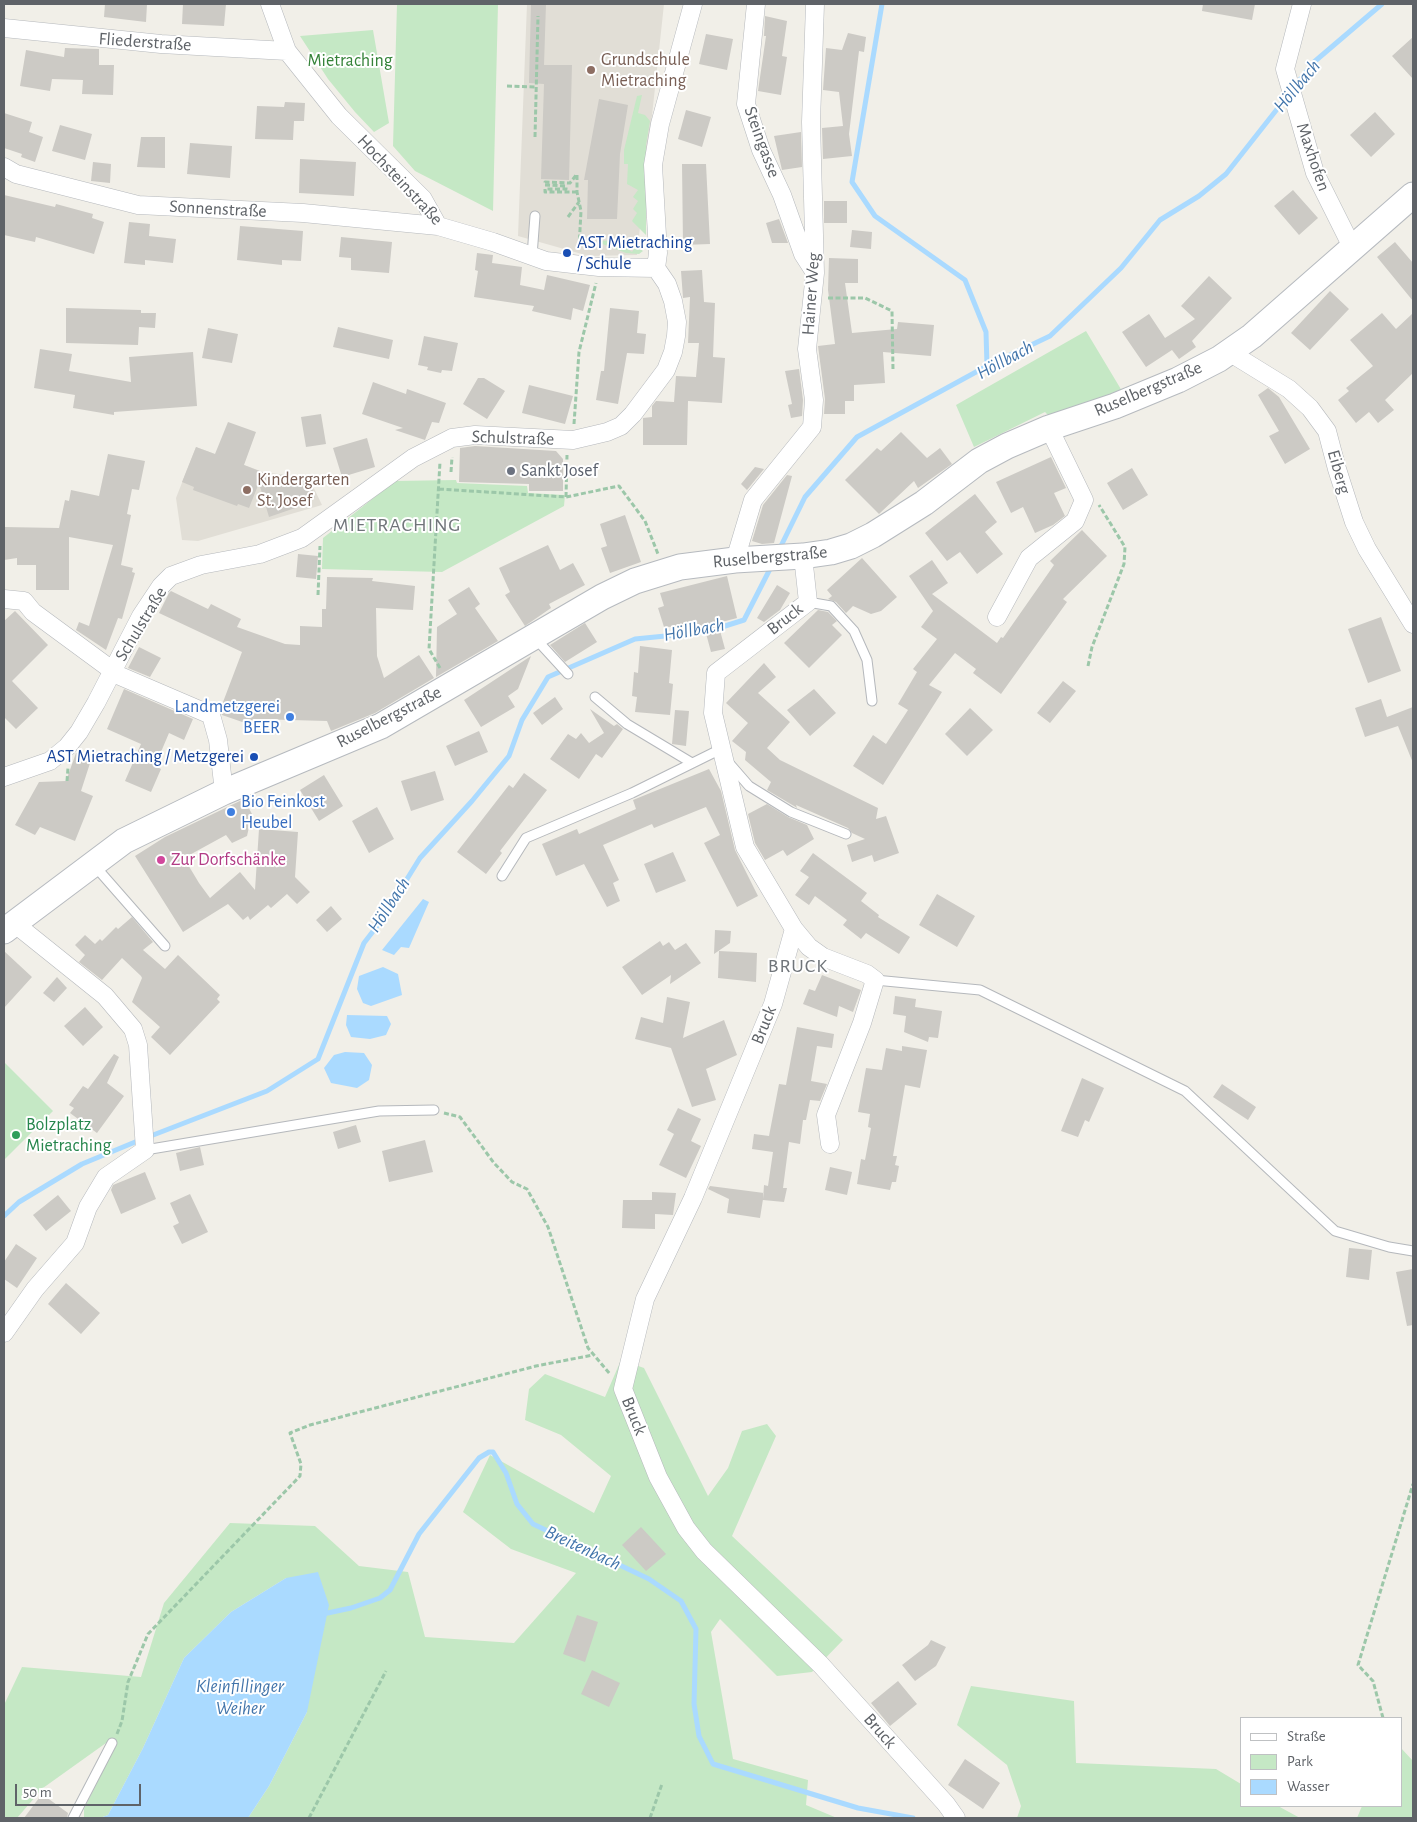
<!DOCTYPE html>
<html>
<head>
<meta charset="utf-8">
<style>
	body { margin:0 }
	#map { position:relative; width:1417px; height:1822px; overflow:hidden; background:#f1efe8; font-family:"Alegreya Sans",sans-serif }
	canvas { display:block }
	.frame { position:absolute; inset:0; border:5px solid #5f6368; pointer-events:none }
	.legend { position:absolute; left:1240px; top:1717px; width:162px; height:90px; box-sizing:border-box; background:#fff; border:1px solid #bfc1c3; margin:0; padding:6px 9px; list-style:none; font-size:15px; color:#5f6368 }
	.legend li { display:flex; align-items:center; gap:10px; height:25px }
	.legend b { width:25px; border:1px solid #bfc1c3 }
	.scale { position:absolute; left:15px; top:1784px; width:126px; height:22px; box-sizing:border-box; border:2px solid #5f6368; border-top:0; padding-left:6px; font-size:15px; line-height:18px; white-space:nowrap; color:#5f6368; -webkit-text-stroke:4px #fff; paint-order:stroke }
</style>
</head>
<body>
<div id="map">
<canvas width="1417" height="1822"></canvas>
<div class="frame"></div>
<ul class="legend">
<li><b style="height:6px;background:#fff"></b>Straße</li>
<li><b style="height:14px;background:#c5e8c5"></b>Park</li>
<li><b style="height:14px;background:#aadaff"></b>Wasser</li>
</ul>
<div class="scale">50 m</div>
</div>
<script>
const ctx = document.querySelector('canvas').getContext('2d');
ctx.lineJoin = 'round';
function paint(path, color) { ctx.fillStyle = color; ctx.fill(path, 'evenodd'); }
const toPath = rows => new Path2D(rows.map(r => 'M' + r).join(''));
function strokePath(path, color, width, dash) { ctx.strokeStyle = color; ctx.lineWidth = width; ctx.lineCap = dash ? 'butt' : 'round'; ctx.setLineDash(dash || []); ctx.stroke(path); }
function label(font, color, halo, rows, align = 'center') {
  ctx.font = font + ' "Alegreya Sans",sans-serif'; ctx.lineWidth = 4; ctx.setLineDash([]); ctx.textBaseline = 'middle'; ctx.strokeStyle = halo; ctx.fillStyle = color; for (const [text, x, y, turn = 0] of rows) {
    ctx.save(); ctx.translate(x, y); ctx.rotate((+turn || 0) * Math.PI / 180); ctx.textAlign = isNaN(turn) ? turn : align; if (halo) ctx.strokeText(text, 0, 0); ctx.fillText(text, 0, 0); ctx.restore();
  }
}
const education = toPath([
	[527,4,664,4,637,255,589,256,518,236],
	[196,447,263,472,309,478,322,505,198,541,182,540,176,498]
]);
const green = toPath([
	[397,4,498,4,493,211,415,171,393,146],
	[373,30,389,123,374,132,355,112,328,79,300,36],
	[642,95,638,113,645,115,650,121,646,145,646,235,632,221,637,213,633,209,638,201,633,197,638,190,627,184,628,164,624,164,624,150,637,96],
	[615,240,632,252,636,246,643,251,639,254,626,253,600,243,600,241],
	[1086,331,1122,391,1051,418,1045,412,974,447,956,405],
	[456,480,457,483,527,486,528,493,565,495,564,506,442,572,322,569,323,538,395,481],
	[4,1062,53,1111,4,1160],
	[621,1360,644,1368,708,1496,728,1468,742,1431,767,1424,776,1436,732,1536,843,1640,812,1672,777,1676,720,1619,711,1632,733,1759,808,1780,806,1805,837,1818,248,1818,269,1786,307,1712,286,1578,231,1612,184,1658,143,1748,108,1815,100,1818,84,1818,84,1809,117,1742,106,1743,43,1788,17,1818,4,1818,4,1705,22,1667,141,1677,164,1603,230,1523,315,1526,359,1566,408,1572,425,1637,514,1643,576,1573,511,1549,463,1512,490,1455,594,1513,611,1476,561,1435,525,1420,529,1389,545,1374,605,1397],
	[971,1686,1074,1701,1076,1763,1216,1769,1241,1784,1241,1806,1278,1806,1300,1818,1017,1818,1021,1806,1007,1765,957,1725],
	[1401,1748,1413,1761,1413,1818,1357,1818,1362,1806,1401,1806]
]);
const water = toPath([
	[423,899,429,902,409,948,401,947,394,955,382,950],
	[383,967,398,974,402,995,371,1006,363,1003,357,989,359,976],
	[347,1015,387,1016,391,1024,386,1035,370,1039,351,1037,346,1025],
	[345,1052,364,1053,372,1065,369,1080,357,1088,331,1083,324,1068,334,1055],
	[318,1572,329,1605,307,1712,269,1786,248,1818,100,1818,108,1815,143,1748,184,1658,231,1612,286,1578]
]);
const stream = toPath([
	[882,4,852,182,875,216,965,280,986,332,987,366],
	[1294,87,1314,62,1382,4],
	[779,550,805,497,857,437,987,366,1050,336,1121,268,1160,220,1199,196,1226,174,1289,94],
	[148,1137,267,1091,318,1059,364,943,381,921,420,858,472,801,509,756,522,720,548,677,635,639,706,632,744,620,772,565],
	[4,1216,19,1202,82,1164,140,1140],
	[323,1614,351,1608,380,1598,390,1590,419,1534,479,1458,489,1452,493,1452,506,1473,517,1504,533,1524,649,1579,681,1601,696,1629,694,1704,699,1736,713,1764,858,1808,913,1818]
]);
const building = toPath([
	[105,4,147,4,146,22,104,17],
	[183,4,226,4,224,26,182,24],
	[531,4,546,4,544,65,572,65,569,180,541,179,544,84,529,83],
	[1203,4,1255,4,1252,20,1202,11],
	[765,16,787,21,782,56,787,57,781,95,758,91,766,36,764,36],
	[848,33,866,37,864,52,859,51,849,134,852,156,823,159,822,128,843,126,839,92,823,90,826,48,842,50],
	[706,34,733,39,727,70,699,64],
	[1413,37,1413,79,1392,56],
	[65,48,99,49,99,65,114,65,113,95,82,94,83,80,52,79,50,91,20,86,26,50,64,57],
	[599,99,628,105,620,154,617,219,587,219,588,180,584,180],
	[285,102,305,103,304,121,294,121,293,140,255,139,257,106,284,107],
	[686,110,711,117,702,147,678,139],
	[1375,112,1395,134,1371,157,1350,135],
	[4,113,32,122,29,132,43,137,35,162,21,157,22,154,4,148],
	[60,125,92,134,85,160,52,151],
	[801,132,802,167,782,170,774,136],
	[141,137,165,137,165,168,137,167],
	[190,143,232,146,230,178,187,174],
	[300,159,356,162,354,196,299,193],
	[93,162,111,164,110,183,91,181],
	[682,164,706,164,710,244,683,245],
	[1293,190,1318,218,1299,235,1274,206],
	[4,195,55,207,56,204,93,214,92,218,104,222,94,254,36,237,35,242,4,235],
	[824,201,847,201,847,223,824,223],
	[779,219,788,243,772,243,766,223],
	[129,222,150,224,149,236,176,239,173,263,145,260,145,265,124,263],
	[240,226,303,231,301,261,282,260,282,265,237,260],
	[852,230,872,232,871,249,850,247],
	[341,237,392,242,389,273,351,270,351,258,339,257],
	[1395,242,1413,263,1413,301,1377,257],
	[477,253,493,255,492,263,522,267,520,285,544,290,547,275,590,285,583,311,573,308,571,320,532,311,534,306,474,297,478,271,475,270],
	[829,258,858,259,858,283,845,283,852,333,897,329,898,322,934,325,931,356,883,352,885,383,854,385,854,401,845,401,845,414,824,414,825,399,818,346,835,344,828,290],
	[702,270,704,302,715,303,713,357,725,358,722,403,688,401,687,445,643,445,643,418,652,417,652,406,656,401,674,402,676,376,696,377,699,343,688,343,690,297,683,298,681,271],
	[1209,276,1232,298,1192,341,1196,347,1179,359,1172,350,1146,367,1122,332,1149,314,1165,338,1195,319,1181,306],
	[1330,291,1349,309,1310,350,1291,333],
	[66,308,141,310,141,313,156,313,155,328,139,327,138,345,66,343],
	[610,308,639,311,637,333,646,334,644,354,627,353,618,404,596,400,601,371,604,371],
	[1382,313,1396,329,1413,313,1413,373,1385,400,1394,410,1378,423,1369,412,1356,423,1338,400,1349,391,1346,388,1373,366,1350,340],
	[338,327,393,340,389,359,333,347],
	[208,328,238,334,232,363,202,358],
	[424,336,458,343,452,371,442,370,441,373,427,370,428,367,418,365],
	[40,349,72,354,69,371,131,382,129,357,193,352,197,406,114,412,114,415,73,408,75,395,34,388],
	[799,369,803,400,802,416,791,418,788,405,792,404,785,371],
	[478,378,484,378,505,391,487,419,463,404],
	[373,382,406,394,407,389,446,403,439,423,432,422,425,440,395,430,403,428,362,414],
	[529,385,573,396,565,424,522,413],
	[1268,388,1279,397,1310,449,1285,464,1269,436,1279,431,1258,395],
	[321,414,326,444,306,447,301,417],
	[228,422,256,432,244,465,275,477,284,474,288,484,309,478,315,498,300,503,301,506,269,517,259,483,249,508,238,504,237,506,193,490,194,487,182,482,196,447,215,454],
	[901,432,927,458,940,448,952,464,918,488,914,481,879,514,845,480,877,448,881,451],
	[367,438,375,467,342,477,333,448],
	[475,446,556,451,563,459,563,491,529,491,529,484,459,482,460,448],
	[108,454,145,461,139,490,132,489,127,514,131,515,121,565,133,568,132,572,135,573,122,619,118,618,106,650,76,630,79,622,89,626,113,545,69,537,69,590,36,590,36,565,17,565,17,558,4,560,4,527,59,528,65,500,69,501,71,490,99,496],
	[1051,457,1066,488,1054,493,1065,516,1053,525,1035,533,1023,507,1011,513,996,482],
	[755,467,764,469,747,490,741,484],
	[1132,468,1148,495,1123,510,1107,483],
	[787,475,792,476,774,543,762,544,752,541,763,505],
	[975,494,997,522,985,532,1003,554,977,574,960,552,947,561,925,533],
	[625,515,641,562,610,573,601,548,607,546,600,524],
	[1082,530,1107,556,1063,599,1067,602,1001,694,973,673,976,669,955,653,929,685,942,692,883,785,853,766,873,735,886,744,908,710,898,704,917,672,913,669,937,639,921,627,933,611,909,576,932,560,948,583,932,594,997,643,1001,637,1003,638,1054,565,1050,561],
	[548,545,560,570,573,563,585,585,549,604,551,608,525,626,505,595,510,592,499,568],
	[298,554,318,556,316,579,296,577],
	[862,558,897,597,881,611,871,614,853,606,846,613,836,602,828,599,832,596,827,590],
	[727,576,737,618,718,623,725,649,711,652,704,626,664,627,658,608,664,606,660,593],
	[327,577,373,578,372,581,415,586,413,610,376,608,377,656,384,678,419,655,434,678,375,713,331,731,327,721,253,719,251,725,222,715,220,710,242,652,159,613,169,593,171,591,208,609,211,604,241,619,237,627,285,644,300,645,300,626,322,627,322,609,326,609],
	[777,585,790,593,780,610,764,622,757,618],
	[469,587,480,604,475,608,498,641,436,677,437,627,457,614,448,600],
	[818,610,828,612,837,621,832,625,842,635,809,668,784,643],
	[15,611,48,645,12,681,38,708,16,729,4,717,4,621],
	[1381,617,1401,671,1368,683,1348,629],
	[585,623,597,642,565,662,550,645],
	[640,646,672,650,669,683,673,684,670,715,635,712,637,697,632,696,634,672,638,673],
	[139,647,161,658,150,677,128,668],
	[531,656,518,689,508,696,515,707,481,727,464,700],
	[764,663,776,677,758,693,790,722,767,748,780,760,878,808,876,819,886,816,899,853,874,862,872,855,852,862,847,845,865,839,852,833,848,828,796,805,797,808,794,806,767,790,771,782,745,760,746,752,732,741,748,723,726,703],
	[1063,681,1076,691,1050,723,1037,713],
	[124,689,193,719,184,740,169,733,155,766,161,769,151,792,125,781,141,744,107,729],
	[814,689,836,713,810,736,787,710],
	[555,697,563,709,542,725,533,713],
	[1381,699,1387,717,1413,707,1413,763,1398,726,1365,737,1355,708],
	[970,708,993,730,967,756,945,734],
	[590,709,614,726,617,724,623,729,602,758,596,754,579,779,550,759,568,734,576,739,581,733,589,743,604,733],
	[675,710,689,711,686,746,672,744],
	[479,731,488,752,455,766,446,746],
	[76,753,92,757,81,791,93,796,75,841,40,827,35,835,15,825,39,782,66,781],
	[709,769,721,791,735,850,758,896,737,907,704,843,720,835,706,807,654,828,652,824,603,845,619,880,613,883,620,901,607,907,584,864,556,876,542,844,577,829,579,834,636,809,633,800],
	[435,771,444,800,411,811,401,781],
	[524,773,547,790,500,851,502,853,486,874,457,852,509,785,513,788],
	[324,775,343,806,319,821,300,790],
	[244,799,252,814,247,836,232,843,226,835,184,858,199,883,210,898,240,872,255,890,259,829,298,832,295,877,310,892,297,904,287,894,271,908,268,905,250,920,248,916,243,920,228,904,183,932,135,856,165,837],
	[767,804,788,817,807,825,814,839,787,856,783,850,765,860,755,843,748,814],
	[377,807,394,839,369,853,352,821],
	[673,852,686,881,656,893,644,864],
	[813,853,867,893,861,901,879,915,878,917,910,937,899,954,866,933,861,939,843,925,847,920,815,896,809,905,795,895,809,877,800,871],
	[937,894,975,916,957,947,919,925],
	[331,906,342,919,327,932,316,920],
	[132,917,153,942,143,950,165,969,178,955,220,995,217,999,220,1002,170,1055,151,1037,160,1027,132,1002,142,978,141,976,122,958,102,980,79,962,85,955,75,945,85,935,95,944,100,939,102,941,116,927,118,929],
	[715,930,731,931,730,943,714,954],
	[660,941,663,946,669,942,675,950,686,943,701,963,670,984,671,975,642,995,622,967],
	[4,951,32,977,4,1008],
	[719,951,757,953,756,982,718,978],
	[822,975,861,990,853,1012,839,1006,837,1017,803,1004,809,989,815,991],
	[57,977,67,988,54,1002,43,993],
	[895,996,916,999,915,1007,942,1011,938,1038,929,1037,928,1042,904,1032,906,1016,893,1014],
	[667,997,690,1002,683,1038,724,1020,737,1055,706,1069,716,1100,692,1107,671,1048,635,1039,641,1017,663,1023],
	[85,1007,103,1027,83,1046,64,1026],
	[797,1027,834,1034,832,1048,817,1046,811,1081,827,1084,820,1101,810,1100,806,1120,803,1120,800,1144,789,1142,783,1188,787,1188,784,1202,763,1200,764,1185,768,1186,773,1152,752,1149,754,1134,769,1136,779,1084,786,1085],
	[902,1046,927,1050,920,1088,905,1085,893,1156,897,1156,895,1165,899,1166,896,1182,892,1182,890,1190,857,1184,861,1159,865,1160,871,1128,868,1127,870,1114,858,1112,866,1068,882,1070,886,1048,902,1051],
	[114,1054,119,1057,107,1083,124,1096,97,1133,70,1113,74,1108,69,1105,83,1086,88,1089],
	[1082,1078,1104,1088,1089,1122,1085,1120,1078,1137,1061,1131],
	[1222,1084,1256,1107,1248,1120,1213,1097],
	[678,1108,701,1119,691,1141,701,1146,686,1178,659,1165,674,1134,667,1130],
	[356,1125,361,1142,338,1149,333,1132],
	[425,1140,433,1172,389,1182,382,1151],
	[200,1147,204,1165,180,1171,176,1153],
	[830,1167,852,1172,847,1195,825,1190],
	[145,1172,156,1199,121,1214,111,1190,113,1185],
	[710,1186,764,1193,760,1218,727,1213,729,1199,708,1189],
	[652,1192,676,1193,673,1215,655,1214,655,1229,622,1228,623,1200,652,1200],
	[190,1194,208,1232,182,1244,173,1226,179,1223,170,1203],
	[58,1195,71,1211,46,1231,33,1215],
	[16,1244,37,1258,17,1288,4,1279,4,1262],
	[1349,1248,1372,1250,1369,1280,1346,1277],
	[1413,1269,1413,1325,1407,1326,1396,1272],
	[66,1283,100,1313,81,1334,48,1304],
	[641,1527,666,1554,646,1571,622,1545],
	[577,1615,598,1622,585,1662,563,1654],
	[931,1640,946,1647,936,1666,915,1681,902,1665,928,1645],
	[592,1670,620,1683,609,1707,581,1694],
	[898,1681,917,1704,890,1726,871,1703],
	[965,1759,1000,1783,983,1809,948,1785],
	[42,1794,68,1813,67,1818,24,1818]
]);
const path = toPath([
	[507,86,537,87],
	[535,137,538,16],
	[577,175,577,192,581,211,579,248],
	[577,192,545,192,545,189,566,189,566,186,545,185,545,182,570,183,577,174],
	[568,217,579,202],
	[828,298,865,298,892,311,893,370],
	[574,424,579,352,596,283],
	[451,472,452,457],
	[439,489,566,497,619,486,645,521,658,554],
	[566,497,567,455],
	[318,595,320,546],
	[1088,666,1092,647,1124,564,1125,547,1099,505],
	[440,668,429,649,440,462],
	[67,781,68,768],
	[444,1113,460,1117,494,1163,512,1182,527,1189,548,1227,588,1348,610,1374],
	[1383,1718,1373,1681,1358,1665,1413,1484],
	[117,1734,122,1721,128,1682,148,1634,300,1476,301,1464,290,1433,310,1425,536,1366,593,1355],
	[309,1818,386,1671],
	[650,1818,662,1784]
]);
const service = toPath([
	[532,256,535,216],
	[808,602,831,606,854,631,867,660,872,701],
	[535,638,568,674],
	[595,697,627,724,692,763],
	[729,763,749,786,791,812,846,834],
	[94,865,165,946],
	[502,876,526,838,632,793,723,748],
	[875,980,980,990,1185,1091,1335,1231,1389,1247,1413,1251],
	[145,1150,379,1111,434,1110],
	[73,1818,112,1743]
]);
const minor = toPath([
	[270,4,287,51,339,116,423,199,438,226,493,242,546,261,599,267,656,268],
	[756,4,746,104,761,150,782,195,803,254,814,271],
	[1302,4,1285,69,1315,173,1353,249],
	[4,28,161,44,287,51],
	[4,167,16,174,138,205,303,213,438,226],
	[1229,352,1289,389,1310,408,1327,431,1337,469,1354,522,1367,549,1413,624],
	[803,556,808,602,716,673,713,713,745,847,794,929,773,1004,693,1198,645,1299,623,1389,658,1477,686,1528,704,1551,821,1665,946,1804,956,1818],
	[735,560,753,500,812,427,814,400,807,349,815,273,811,122,815,4],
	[4,599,24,601,33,612,120,676,211,715,218,740,224,792],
	[997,617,1029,558,1075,521,1084,500,1049,428],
	[4,777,50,761,67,747,79,732,96,703,141,616,161,586,171,576,201,565,260,554,302,538,413,458,452,438,475,435,573,440,607,432,621,426,633,414,666,370,673,352,676,336,677,322,673,301,667,284,656,268,658,253,653,165,660,124,693,4],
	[794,929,809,947,823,957,867,974,875,980,862,1023,826,1115,830,1144],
	[4,1333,35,1289,75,1243,88,1207,106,1177,145,1150,138,1045,133,1029,105,996,14,923]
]);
const secondary = toPath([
	[4,931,124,841,224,792,381,726,602,597,635,581,680,567,735,560,803,556,831,552,851,546,873,535,924,503,979,461,1007,446,1049,428,1115,406,1178,380,1219,359,1252,336,1413,195]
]);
const markers = [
	[591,70,5,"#8d6e63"],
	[567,253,5,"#1a4fb4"],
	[511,471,5,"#6b7280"],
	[247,490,5,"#8d6e63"],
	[290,717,5,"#3f7fe0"],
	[254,757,5,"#1a4fb4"],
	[231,812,5,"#3f7fe0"],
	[161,860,5,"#d1479c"],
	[16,1135,5,"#2e9e5b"]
];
const streetNames = [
	["Fliederstraße",145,42,4],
	["Steingasse",762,142,70],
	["Maxhofen",1313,157,71],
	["Hochsteinstraße",400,180,47],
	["Sonnenstraße",218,209,3],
	["Hainer Weg",811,294,-86],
	["Ruselbergstraße",1148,389,-23],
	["Schulstraße",513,438,2],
	["Eiberg",1339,472,74],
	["Ruselbergstraße",770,557,-5],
	["Bruck",785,619,-38],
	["Schulstraße",141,624,-59],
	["Ruselbergstraße",389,717,-27],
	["Bruck",764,1025,-68],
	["Bruck",634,1416,68],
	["Bruck",880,1731,49]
];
const educationNames = [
	["Grundschule",601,60],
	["Mietraching",601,81],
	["Kindergarten",257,480],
	["St. Josef",257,501]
];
const parkNames = [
	["Mietraching",350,61]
];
const transitNames = [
	["AST Mietraching",577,243],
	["/ Schule",577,264],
	["AST Mietraching / Metzgerei",244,757,"right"]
];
const worshipNames = [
	["Sankt Josef",521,471]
];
const shopNames = [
	["Landmetzgerei",280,707],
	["BEER",280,728],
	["Bio Feinkost",241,802,"left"],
	["Heubel",241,823,"left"]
];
const hotelNames = [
	["Zur Dorfschänke",171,860]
];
const leisureNames = [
	["Bolzplatz",26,1125],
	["Mietraching",26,1146]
];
const waterNames = [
	["Höllbach",1297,86,-50],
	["Höllbach",1005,360,-28],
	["Höllbach",694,630,-10],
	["Höllbach",389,905,-57],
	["Breitenbach",583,1548,25],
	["Kleinfillinger",240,1686],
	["Weiher",240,1708]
];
const quarterNames = [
	["MIETRACHING",397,525],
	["BRUCK",798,966]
];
paint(education, '#e1ded6');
paint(green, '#c5e8c5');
paint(water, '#aadaff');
strokePath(stream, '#aadaff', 5);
paint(building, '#cccac5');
strokePath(service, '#b5b8bc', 11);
strokePath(minor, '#b5b8bc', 19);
strokePath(secondary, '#b6babf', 27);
strokePath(path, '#9cc7a9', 3, [5, 2.5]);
strokePath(service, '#fff', 9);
strokePath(minor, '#fff', 18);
strokePath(secondary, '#fff', 25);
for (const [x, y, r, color] of markers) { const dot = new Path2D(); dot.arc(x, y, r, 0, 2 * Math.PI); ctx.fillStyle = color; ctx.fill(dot); strokePath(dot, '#fff', 2); }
label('18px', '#5f6368', '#fff', streetNames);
label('18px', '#785e54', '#fff', educationNames, 'left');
label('18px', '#348238', '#fff', parkNames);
label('18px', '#164399', '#fff', transitNames, 'left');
label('18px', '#5b616d', '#fff', worshipNames, 'left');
label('18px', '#366cbe', '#fff', shopNames, 'right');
label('18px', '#b23c85', '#fff', hotelNames, 'left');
label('18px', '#27864d', '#fff', leisureNames, 'left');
label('italic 19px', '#4174aa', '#fff', waterNames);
ctx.letterSpacing = '1px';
label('20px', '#70757a', '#fff', quarterNames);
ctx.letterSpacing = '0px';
</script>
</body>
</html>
